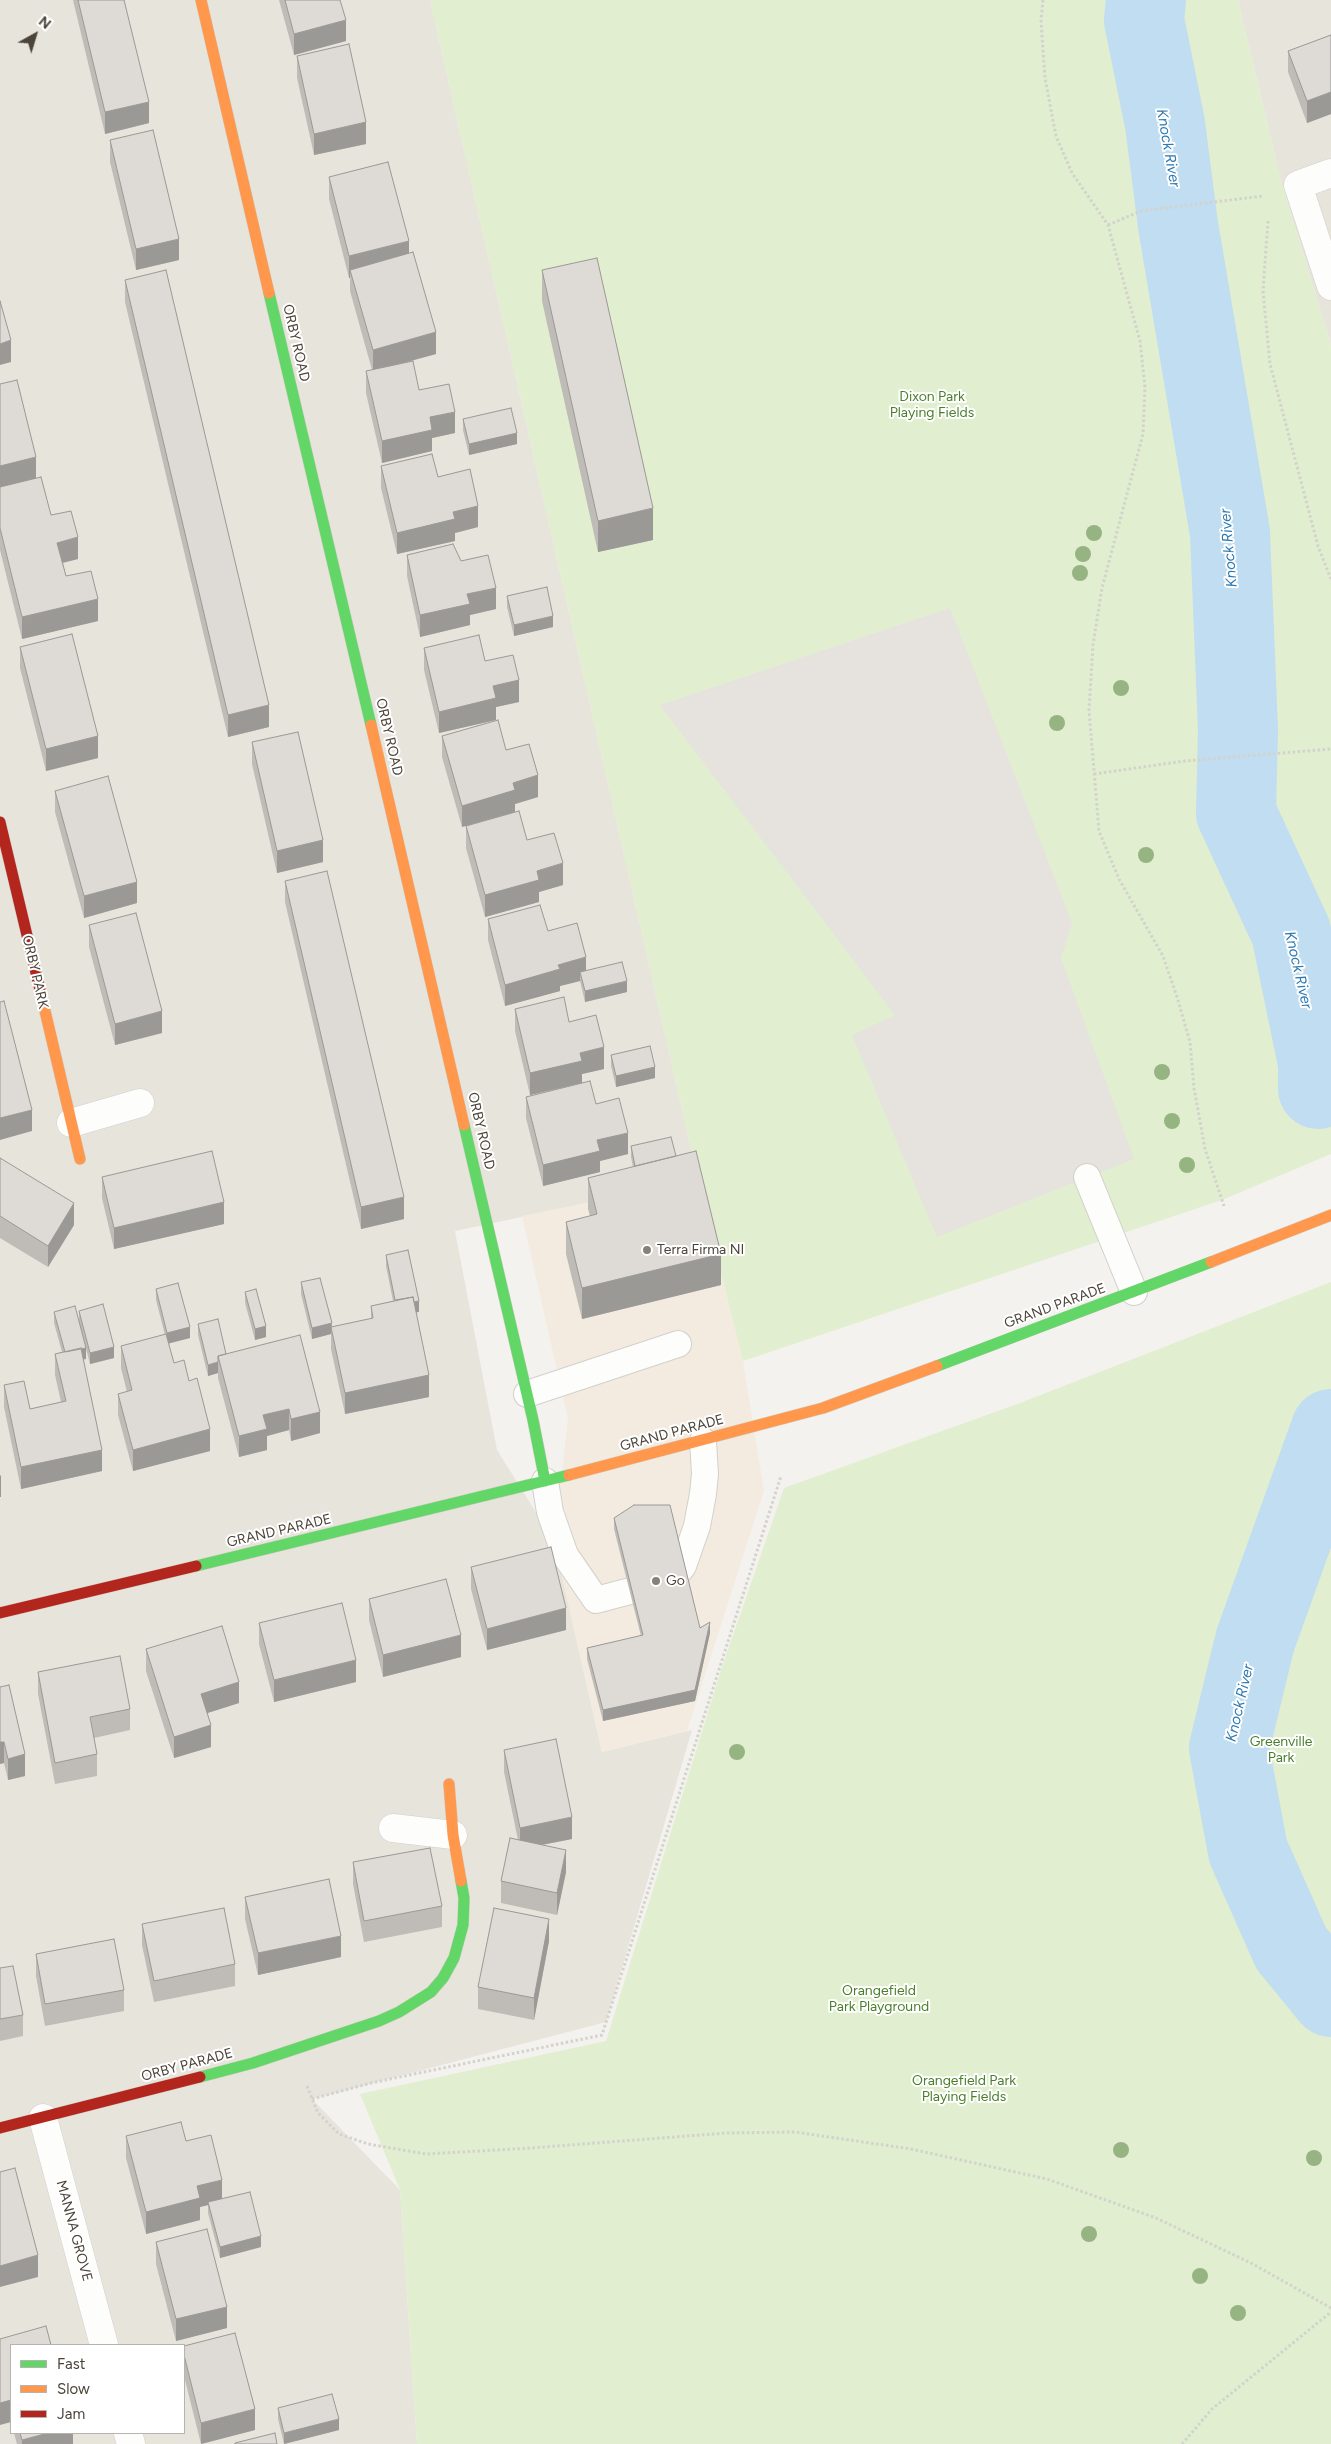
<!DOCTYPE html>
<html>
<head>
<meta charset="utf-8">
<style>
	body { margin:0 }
	#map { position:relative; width:1331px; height:2444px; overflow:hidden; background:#f4f2ee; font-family:Figtree,sans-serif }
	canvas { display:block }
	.legend { position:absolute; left:10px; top:2344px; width:175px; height:90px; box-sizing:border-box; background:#fff; border:1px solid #b7b4b0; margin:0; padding:6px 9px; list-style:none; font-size:15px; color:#4b4439 }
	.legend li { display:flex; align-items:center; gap:10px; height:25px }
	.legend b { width:25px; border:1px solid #b7b4b0 }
	.north { position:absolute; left:10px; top:10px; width:50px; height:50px; -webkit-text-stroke:4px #fff; paint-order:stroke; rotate:39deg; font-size:14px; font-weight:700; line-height:20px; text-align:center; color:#4b4439 }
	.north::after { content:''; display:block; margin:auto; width:18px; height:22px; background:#4b4439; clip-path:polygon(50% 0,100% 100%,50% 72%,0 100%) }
</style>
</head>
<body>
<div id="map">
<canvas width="1331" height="2444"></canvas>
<ul class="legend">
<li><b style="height:6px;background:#63d668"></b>Fast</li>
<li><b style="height:6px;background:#ff974d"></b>Slow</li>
<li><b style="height:6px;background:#b3261e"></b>Jam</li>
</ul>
<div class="north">N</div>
</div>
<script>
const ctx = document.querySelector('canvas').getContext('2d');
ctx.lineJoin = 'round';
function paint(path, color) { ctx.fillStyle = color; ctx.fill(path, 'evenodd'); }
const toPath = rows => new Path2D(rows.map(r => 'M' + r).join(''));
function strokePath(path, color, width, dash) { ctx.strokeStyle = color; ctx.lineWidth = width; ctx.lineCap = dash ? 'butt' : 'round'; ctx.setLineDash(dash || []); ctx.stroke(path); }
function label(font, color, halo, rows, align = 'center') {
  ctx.font = font + ' Figtree,sans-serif'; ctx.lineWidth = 4; ctx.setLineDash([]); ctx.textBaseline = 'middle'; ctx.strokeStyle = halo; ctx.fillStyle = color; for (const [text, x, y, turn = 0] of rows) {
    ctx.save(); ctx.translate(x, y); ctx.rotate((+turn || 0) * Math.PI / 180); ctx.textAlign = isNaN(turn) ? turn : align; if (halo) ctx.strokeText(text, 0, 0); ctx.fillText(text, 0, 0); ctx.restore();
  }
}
const residential = toPath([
	[0,0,430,0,698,1180,455,1231,497,1450,554,1541,602,1752,692,1730,606,2022,312,2099,400,2190,417,2444,0,2444],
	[11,2345,184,2345,184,2433,11,2433],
	[1238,0,1331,0,1331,345,1281,181]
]);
const commercial = toPath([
	[698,1180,743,1361,764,1491,687,1731,602,1752,554,1541,568,1419,522,1216]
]);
const green = toPath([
	[430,0,1238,0,1281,181,1331,345,1331,1154,1222,1200,743,1361,698,1180],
	[1331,1282,1331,2444,417,2444,400,2190,360,2094,606,2041,722,1667,784,1488,1020,1403]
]);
const parking = toPath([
	[950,608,1072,923,1061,958,1134,1159,937,1237,852,1035,895,1015,660,705]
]);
const river = toPath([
	[1146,0,1144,20,1165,124,1178,225,1230,533,1238,730,1236,813,1291,932,1318,1063,1318,1089],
	[1331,1429,1255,1641,1229,1748,1248,1851,1291,1948,1331,1997]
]);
const path = toPath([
	[1043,0,1041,21,1045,78,1056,136,1072,173,1108,225,1140,341,1145,387,1143,434,1102,588,1093,645,1089,710,1099,831,1119,879,1163,956,1177,997,1190,1042,1194,1088,1205,1149,1224,1206],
	[1268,221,1263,291,1270,364,1318,546,1331,579],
	[1108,225,1141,211,1263,196],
	[1094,774,1185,761,1331,749],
	[307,2086,318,2113,339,2134,368,2144,426,2154,531,2148,726,2133,795,2132,911,2149,1047,2179,1156,2218,1251,2263,1331,2308],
	[312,2099,371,2083,602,2035,781,1476],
	[1182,2444,1212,2409,1331,2312]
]);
const lane = toPath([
	[1087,1177,1134,1292],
	[527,1394,678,1344],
	[545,1481,550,1512,565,1555,596,1600,672,1580,683,1566,697,1526,703,1494,705,1474,703,1441]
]);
const street = toPath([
	[1331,173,1298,185,1331,286],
	[71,1123,140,1103],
	[393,1828,453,1835],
	[43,2118,104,2345],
	[128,2433,131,2444]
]);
const fast = toPath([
	[269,293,371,725],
	[464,1125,533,1420,545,1481],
	[937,1366,1211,1262],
	[196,1566,569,1475],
	[200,2077,253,2063,379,2021,399,2012,431,1992,443,1978,454,1958,463,1925,464,1898,461,1881]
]);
const slow = toPath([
	[201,0,269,293],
	[371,725,464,1125],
	[41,994,80,1159],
	[1211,1262,1331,1215],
	[569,1475,823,1408,937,1366],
	[449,1784,453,1835,461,1881]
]);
const jam = toPath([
	[0,822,41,994],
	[0,1613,196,1566],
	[0,2128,200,2077]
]);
const trees = [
	[1094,533],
	[1083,554],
	[1080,573],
	[1121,688],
	[1057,723],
	[1146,855],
	[1162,1072],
	[1172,1121],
	[1187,1165],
	[737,1752],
	[1121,2150],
	[1314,2158],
	[1089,2234],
	[1200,2276],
	[1238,2313]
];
const wall = toPath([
	[73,0,124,0,149,123,105,134],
	[279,0,340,0,346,41,294,55],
	[1331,35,1331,114,1307,123,1288,72,1288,51],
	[297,56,366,144,314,155,297,78],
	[110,140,179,260,136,270,110,162],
	[329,177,409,253,436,354,396,365,419,390,455,433,432,438,432,451,382,463,366,393,366,371,372,370,350,291,350,278,349,278,329,199],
	[542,270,653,540,598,552,542,301],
	[125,280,269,727,228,737,125,302],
	[0,384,36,478,51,515,78,559,63,563,66,576,98,621,22,639,0,550],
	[463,419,517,444,469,455,463,430],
	[381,466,438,477,478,527,455,533,455,541,397,554,381,488],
	[407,555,496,609,470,615,470,625,420,637,407,576],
	[507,596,553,627,514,636,507,607],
	[20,647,98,758,46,771,20,668],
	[424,648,519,702,496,707,496,720,439,733,424,670],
	[442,736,506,750,538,797,515,804,462,827,442,757],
	[252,742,323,862,277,873,252,764],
	[55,791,137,903,84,918,55,812],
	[466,826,527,840,563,885,539,892,539,902,485,917,466,848],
	[285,881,404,1219,361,1229,285,902],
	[488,919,548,931,586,971,627,992,585,1002,580,981,560,986,560,991,505,1006,488,940],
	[89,925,162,1033,115,1045,89,947],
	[515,1009,569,1022,604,1069,582,1074,582,1083,530,1095,515,1031],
	[611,1055,655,1078,616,1087,611,1066],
	[526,1097,596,1104,628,1154,600,1161,600,1172,543,1186,526,1118],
	[631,1146,676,1156,721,1285,582,1319,566,1254,566,1222,590,1216,588,1209,588,1178,633,1167,631,1157],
	[0,1158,74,1225,48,1267,0,1238],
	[102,1177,224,1224,114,1249,102,1198],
	[386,1255,419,1312,416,1312,429,1397,345,1414,331,1349,331,1334,312,1339,301,1294,301,1282,332,1327,371,1319,371,1306,393,1301,386,1266],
	[156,1289,190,1338,168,1343,174,1363,189,1381,210,1451,133,1471,118,1415,118,1394,127,1392,121,1368,121,1346,165,1335,156,1300],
	[245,1292,266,1337,255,1340,245,1303],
	[79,1311,114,1358,90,1364,79,1322],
	[54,1312,86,1359,83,1359,102,1471,21,1489,4,1407,4,1385,30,1409,61,1402,55,1375,55,1354,62,1352,54,1323],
	[198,1324,226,1354,320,1433,291,1441,289,1430,267,1436,267,1450,239,1457,218,1378,218,1373,208,1376,198,1335],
	[614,1518,700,1628,710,1633,695,1701,603,1721,587,1659,587,1648,641,1636,614,1529],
	[471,1567,566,1630,487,1650,471,1589],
	[369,1599,461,1657,383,1677,369,1620],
	[259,1623,356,1682,274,1702,259,1644],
	[146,1649,239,1703,208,1713,211,1747,174,1758,146,1671],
	[38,1672,130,1709,130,1730,94,1738,97,1754,97,1776,55,1784,38,1694],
	[0,1687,25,1776,8,1780,4,1763,0,1764],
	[504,1750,572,1839,542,1845,566,1872,557,1915,501,1903,501,1881,518,1840,504,1772],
	[353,1862,442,1906,442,1927,364,1942,353,1884],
	[245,1897,341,1957,258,1975,245,1919],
	[142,1924,235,1964,235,1986,154,2002,142,1945],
	[549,1941,534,2020,478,2009,478,1987],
	[36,1954,124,1990,124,2011,45,2026,36,1976],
	[0,1968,23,2015,23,2036,0,2041],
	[126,2136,186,2141,222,2199,261,2247,220,2258,208,2213,208,2205,200,2207,200,2220,146,2234,126,2158],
	[156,2242,227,2328,176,2341,156,2264],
	[184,2346,255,2430,201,2444,184,2376],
	[278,2408,339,2430,284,2444,278,2419],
	[14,2433,73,2433,73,2444,17,2444]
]);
const shadedWall = toPath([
	[346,20,346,41,294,55,294,34],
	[1331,92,1331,114,1307,123,1307,101],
	[149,102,149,123,105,134,105,112],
	[366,122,366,144,314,155,314,134],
	[179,239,179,260,136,270,136,249],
	[409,241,409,263,350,270,350,278,349,278,349,256],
	[436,332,436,354,373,371,373,350],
	[11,340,11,362,0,365,0,344],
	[455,412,455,433,432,438,432,451,382,463,382,441,430,417],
	[517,433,517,444,469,455,469,444],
	[36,457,36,479,0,488,0,466],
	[478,506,478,527,455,533,455,541,397,554,397,533,453,512],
	[653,508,653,540,598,552,598,521],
	[78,537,78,559,57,564,57,543],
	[496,588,496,609,470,615,470,625,420,637,420,615,467,594],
	[98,599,98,621,22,639,22,617],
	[553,616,553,627,514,636,514,625],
	[519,680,519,702,496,707,496,720,439,733,439,712,493,686],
	[269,705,269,727,228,737,228,715],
	[98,736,98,758,46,771,46,749],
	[538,775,538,797,515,804,515,812,462,827,462,806,513,783],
	[323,840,323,862,277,873,277,851],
	[563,863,563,885,539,892,539,902,485,917,485,895,537,871],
	[137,882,137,903,84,918,84,896],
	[586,957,586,979,580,972,580,981,560,986,560,991,505,1006,505,985,558,965],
	[627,981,627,992,585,1002,585,991],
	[162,1011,162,1033,115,1045,115,1024],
	[604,1047,604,1069,582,1074,582,1083,530,1095,530,1073,580,1053],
	[655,1067,655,1078,616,1087,616,1076],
	[32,1110,32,1131,0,1140,0,1118],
	[628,1133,628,1154,600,1161,600,1172,543,1186,543,1165,597,1140],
	[404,1197,404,1219,361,1229,361,1207],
	[224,1202,224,1224,114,1249,114,1228],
	[74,1203,74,1225,48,1267,48,1246],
	[721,1254,721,1285,582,1319,582,1288],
	[419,1301,419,1312,396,1316,396,1305],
	[332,1323,331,1334,312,1339,312,1328],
	[266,1326,266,1337,255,1340,255,1329],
	[190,1327,190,1338,167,1344,167,1333],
	[114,1347,114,1358,90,1364,90,1353],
	[86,1348,86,1359,65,1364,65,1353],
	[218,1362,218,1373,208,1376,208,1365],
	[429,1375,429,1397,345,1414,345,1393],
	[289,1409,289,1430,267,1436,267,1450,239,1457,239,1436,263,1415],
	[320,1412,320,1433,291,1441,291,1419],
	[210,1429,210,1451,133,1471,133,1450],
	[102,1450,102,1471,21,1489,21,1467],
	[1,1475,1,1497,0,1497,0,1476],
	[566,1608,566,1630,487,1650,487,1629],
	[710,1622,710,1633,695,1701,603,1721,603,1710],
	[461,1635,461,1657,383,1677,383,1655],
	[356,1660,356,1682,274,1702,274,1680],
	[239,1682,239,1703,201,1715,201,1694],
	[211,1725,211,1747,174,1758,174,1737],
	[0,1742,4,1742,4,1763,0,1764],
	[25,1754,25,1776,8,1780,8,1759],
	[572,1817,572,1839,520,1849,520,1828],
	[566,1850,566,1872,557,1915,557,1893],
	[549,1919,549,1941,534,2020,534,1998],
	[341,1936,341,1957,258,1975,258,1953],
	[222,2180,222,2202,208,2202,208,2205,200,2207,200,2220,146,2234,146,2212,197,2186],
	[261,2236,261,2247,220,2258,220,2247],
	[38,2255,38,2277,0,2287,0,2266],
	[227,2307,227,2328,176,2341,176,2319],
	[11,2400,11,2422,0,2425,0,2403],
	[255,2409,255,2430,201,2444,201,2423],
	[339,2419,339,2430,284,2444,284,2433],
	[48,2433,73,2433,73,2444,22,2444,22,2440]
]);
const building = toPath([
	[78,0,124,0,149,102,105,112,78,0],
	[285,0,340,0,346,20,294,34,285,0],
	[1331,35,1331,92,1307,101,1288,51,1331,35],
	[349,44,366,122,314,134,297,56,349,44],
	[153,130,179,239,136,249,110,140,153,130],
	[388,162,409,241,349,256,329,177,388,162],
	[413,252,436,332,373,350,350,270,413,252],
	[597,258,653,508,598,521,542,270,597,258],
	[166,270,269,705,228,715,125,280,166,270],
	[0,301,11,340,0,344,0,301],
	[413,361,419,390,449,384,455,412,430,417,432,430,382,441,366,371,413,361],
	[17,380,36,457,0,466,0,384,17,380],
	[511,408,517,433,469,444,463,419,511,408],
	[432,454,438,477,470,469,478,506,453,512,455,519,397,533,381,466,432,454],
	[41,477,51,515,71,511,78,537,57,543,66,576,91,571,98,599,22,617,0,528,0,487,41,477],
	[453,544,461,561,488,555,496,588,467,594,470,604,420,615,407,555,453,544],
	[547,587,553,616,514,625,507,596,547,587],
	[72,634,98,736,46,749,20,647,72,634],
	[479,635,485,661,513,655,519,680,493,686,496,698,439,712,424,648,479,635],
	[498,720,506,750,529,744,538,775,513,783,515,790,462,806,442,736,498,720],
	[298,732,323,840,277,851,252,742,298,732],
	[108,776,137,882,84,896,55,791,108,776],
	[519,811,527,840,554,833,563,863,537,871,539,880,485,895,466,826,519,811],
	[327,871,404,1197,361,1207,285,881,327,871],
	[540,905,548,931,577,923,586,957,558,965,560,969,505,985,488,919,540,905],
	[136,913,162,1011,115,1024,89,925,136,913],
	[622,962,627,981,585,991,580,972,622,962],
	[564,997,569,1022,596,1015,604,1047,580,1053,582,1061,530,1073,515,1009,564,997],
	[4,1001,32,1110,0,1118,0,1002,4,1001],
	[650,1046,655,1067,616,1076,611,1055,650,1046],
	[590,1081,596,1104,619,1098,628,1133,597,1140,600,1151,543,1165,526,1097,590,1081],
	[671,1137,676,1156,635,1166,631,1146,671,1137],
	[212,1151,224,1202,114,1228,102,1177,212,1151],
	[696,1151,721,1254,582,1288,566,1222,597,1214,588,1178,696,1151],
	[0,1158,74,1203,48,1246,0,1216,0,1158],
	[408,1250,419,1301,414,1302,413,1297,395,1300,386,1255,408,1250],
	[320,1278,332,1323,312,1328,301,1282,320,1278],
	[178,1283,190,1327,167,1333,156,1289,178,1283],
	[256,1289,266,1326,255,1329,245,1292,256,1289],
	[413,1297,429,1375,345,1393,331,1327,373,1318,371,1306,413,1297],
	[103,1304,114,1347,90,1353,79,1311,103,1304],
	[75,1306,86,1348,65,1352,54,1312,75,1306],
	[218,1319,226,1354,218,1356,218,1362,208,1365,198,1324,218,1319],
	[166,1334,174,1363,184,1360,189,1381,197,1378,210,1429,133,1450,118,1394,132,1390,121,1346,166,1334],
	[300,1335,320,1412,291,1419,289,1409,263,1415,267,1429,239,1436,218,1356,300,1335],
	[81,1348,102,1450,21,1467,4,1385,24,1381,30,1409,66,1401,55,1354,81,1348],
	[634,1505,670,1505,700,1628,710,1622,695,1690,603,1710,587,1648,643,1635,614,1518,634,1505],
	[551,1547,566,1608,487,1629,471,1567,551,1547],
	[446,1579,461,1635,383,1655,369,1599,446,1579],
	[342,1603,356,1660,274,1680,259,1623,342,1603],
	[222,1626,239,1682,201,1694,211,1725,174,1737,146,1649,222,1626],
	[120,1656,130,1709,90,1717,97,1754,55,1763,38,1672,120,1656],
	[9,1685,25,1754,8,1759,4,1742,0,1742,0,1687,9,1685],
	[556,1739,572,1817,520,1828,504,1750,556,1739],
	[510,1838,566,1850,557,1893,501,1881,510,1838],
	[430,1848,442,1906,364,1921,353,1862,430,1848],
	[329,1879,341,1936,258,1953,245,1897,329,1879],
	[224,1908,235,1964,154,1981,142,1924,224,1908],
	[494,1908,549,1919,534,1998,478,1987,494,1908],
	[114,1939,124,1990,45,2004,36,1954,114,1939],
	[13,1966,23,2015,0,2019,0,1968,13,1966],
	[181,2122,186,2141,211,2135,222,2180,197,2186,200,2198,146,2212,126,2136,181,2122],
	[15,2168,38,2255,0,2266,0,2172,15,2168],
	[250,2192,261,2236,220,2247,208,2202,250,2192],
	[207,2229,227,2307,176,2319,156,2242,207,2229],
	[46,2326,51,2345,11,2345,11,2401,11,2400,0,2403,0,2339,46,2326],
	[235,2333,255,2409,201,2423,184,2355,184,2346,235,2333],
	[332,2394,339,2419,284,2433,278,2408,332,2394],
	[20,2433,48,2433,22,2440,20,2433],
	[275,2433,277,2444,235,2444,235,2443,275,2433]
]);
const markers = [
	[647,1250,5,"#868178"],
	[656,1581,5,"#868178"]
];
const streetNames = [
	["ORBY ROAD",296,343,77],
	["ORBY ROAD",389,737,77],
	["ORBY PARK",35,972,77],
	["ORBY ROAD",481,1131,77],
	["GRAND PARADE",1055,1306,-20],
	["GRAND PARADE",672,1433,-15],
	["GRAND PARADE",279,1531,-13],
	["ORBY PARADE",187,2065,-15],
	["MANNA GROVE",74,2231,75]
];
const parkNames = [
	["Dixon Park",932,397],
	["Playing Fields",932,413],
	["Greenville",1281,1742],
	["Park",1281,1758],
	["Orangefield",879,1991],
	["Park Playground",879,2007],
	["Orangefield Park",964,2081],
	["Playing Fields",964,2097]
];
const poiNames = [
	["Terra Firma NI",657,1250],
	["Go",666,1581]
];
const waterNames = [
	["Knock River",1168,148,80],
	["Knock River",1229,548,-95],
	["Knock River",1298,970,77],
	["Knock River",1240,1703,-77]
];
paint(residential, '#e7e4dc');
paint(commercial, '#f3ebdf');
paint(green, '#e1eecf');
paint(parking, '#e6e3df');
strokePath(river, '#c0ddf1', 80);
strokePath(lane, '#d2d0cb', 28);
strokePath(street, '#d2d0cb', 29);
strokePath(fast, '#d3cfc5', 12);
strokePath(slow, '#d3cfc5', 12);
strokePath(jam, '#d3cfc5', 12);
strokePath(path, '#d3d2cc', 3, [2.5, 2.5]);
strokePath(lane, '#fdfdfc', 26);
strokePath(street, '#fdfdfc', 28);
strokePath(fast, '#63d668', 11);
strokePath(slow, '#ff974d', 11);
strokePath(jam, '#b3261e', 11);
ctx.fillStyle = '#96b382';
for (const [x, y] of trees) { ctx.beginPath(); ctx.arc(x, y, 8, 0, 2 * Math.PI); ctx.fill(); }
paint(wall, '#bfbcb8');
paint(shadedWall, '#9b9996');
paint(building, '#dedbd6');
strokePath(building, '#9b9996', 1);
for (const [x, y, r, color] of markers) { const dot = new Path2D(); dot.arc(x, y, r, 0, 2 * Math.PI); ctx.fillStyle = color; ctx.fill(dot); strokePath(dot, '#fff', 2); }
label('14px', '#4b4439', '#fff', streetNames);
label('14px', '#4a7f2a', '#fff', parkNames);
label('14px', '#4b4439', '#fff', poiNames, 'left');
label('italic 15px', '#2e7ab2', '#fff', waterNames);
</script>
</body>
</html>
